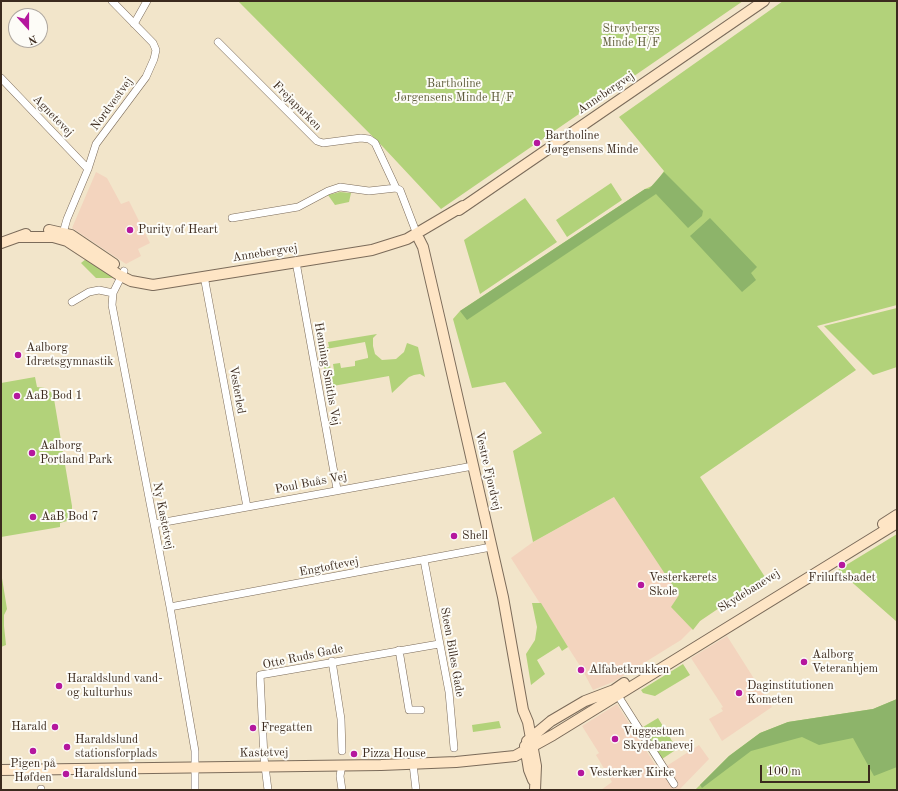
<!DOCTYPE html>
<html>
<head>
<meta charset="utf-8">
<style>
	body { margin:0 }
	#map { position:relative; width:898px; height:791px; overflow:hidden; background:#f2e5ca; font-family:"Old Standard TT",serif }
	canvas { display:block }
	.frame { position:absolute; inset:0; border:2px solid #3b2a1e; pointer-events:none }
	.north { position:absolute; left:8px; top:8px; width:40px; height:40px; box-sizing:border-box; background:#fdfcf7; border:1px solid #afa8a0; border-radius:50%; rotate:159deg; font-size:11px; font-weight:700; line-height:16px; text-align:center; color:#3b2a1e }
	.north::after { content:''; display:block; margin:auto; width:14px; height:18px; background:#b5179e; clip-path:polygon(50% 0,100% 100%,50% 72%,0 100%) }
	.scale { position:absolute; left:760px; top:765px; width:110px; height:18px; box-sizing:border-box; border:2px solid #3b2a1e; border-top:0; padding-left:5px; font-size:12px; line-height:14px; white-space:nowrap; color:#3b2a1e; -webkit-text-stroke:3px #fdfcf7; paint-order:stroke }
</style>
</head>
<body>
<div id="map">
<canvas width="898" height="791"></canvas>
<div class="frame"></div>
<div class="north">N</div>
<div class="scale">100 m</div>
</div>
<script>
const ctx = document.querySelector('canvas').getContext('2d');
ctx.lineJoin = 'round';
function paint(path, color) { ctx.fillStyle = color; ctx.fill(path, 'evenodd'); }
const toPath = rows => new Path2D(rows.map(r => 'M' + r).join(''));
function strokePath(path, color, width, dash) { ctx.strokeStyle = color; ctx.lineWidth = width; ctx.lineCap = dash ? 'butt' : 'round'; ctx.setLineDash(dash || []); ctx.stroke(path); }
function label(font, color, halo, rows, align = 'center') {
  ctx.font = font + ' "Old Standard TT",serif'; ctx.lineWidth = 4; ctx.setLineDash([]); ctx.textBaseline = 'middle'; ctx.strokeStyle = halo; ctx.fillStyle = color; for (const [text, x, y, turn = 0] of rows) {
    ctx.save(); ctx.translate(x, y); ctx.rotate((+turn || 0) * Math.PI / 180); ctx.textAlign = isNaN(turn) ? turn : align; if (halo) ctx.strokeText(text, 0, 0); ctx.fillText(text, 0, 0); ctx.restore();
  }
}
const built = toPath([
	[96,172,107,178,121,204,129,201,150,243,138,249,141,256,126,264,72,228],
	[614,497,765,577,700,621,681,640,613,682,593,690,582,669,511,558,533,542],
	[727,636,772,707,722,741,709,719,723,711,721,708,723,707,691,658],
	[617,704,659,771,699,745,709,759,679,790,601,790,612,782,596,755,599,753,582,726]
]);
const green = toPath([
	[238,1,743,1,441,209,384,148],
	[783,1,897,1,897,305,817,326,856,370,700,477,765,577,700,621,693,630,671,607,679,595,614,497,533,542,513,451,542,433,505,382,472,388,453,319,460,311,645,189,654,185,664,171,619,117],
	[611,183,622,200,567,237,556,220],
	[340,192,351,193,349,202,335,205,328,195],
	[525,198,557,242,480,294,464,240],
	[86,259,113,277,113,278,96,278,81,263],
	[897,308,897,367,873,375,824,326],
	[377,334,373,338,373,346,375,354,382,360,396,359,404,352,407,343,418,347,425,377,420,374,414,375,409,377,392,393,389,376,333,386,335,399,330,400,324,366,330,365,331,371,334,370,333,364,340,363,341,368,355,366,355,361,368,358,368,356,365,342,326,349,328,363,323,364,320,349,329,347,328,342],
	[35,377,37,387,45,388,51,392,54,399,72,506,72,514,67,521,60,523,60,527,1,537,1,383],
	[897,534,897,622,838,570],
	[1,572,7,609,4,615,4,626,6,645,1,647],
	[532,603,541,603,568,647,562,651,559,646,537,660,545,674,531,685,526,654,535,640,537,627],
	[683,664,690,675,655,696,643,693,641,690],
	[897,699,897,790,695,790,729,756,760,733,788,722,873,709],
	[658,718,677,749,662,759,643,727],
	[499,721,501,728,473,732,472,725]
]);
const forest = toPath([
	[664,172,703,211,702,216,688,228,656,194,467,320,460,311,645,189,649,189],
	[710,218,757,267,751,273,756,280,742,292,690,236],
	[897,699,897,767,874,776,853,738,819,745,802,737,751,751,702,788,700,785,729,756,760,733,788,722,873,709]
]);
const street = toPath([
	[134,24,147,1],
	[218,42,317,141,323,143,361,138,369,139,375,143,396,188,400,190,418,237],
	[1,78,88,169],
	[232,218,298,207,328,191,340,187,369,191,396,188],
	[63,233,67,219,88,169,96,144,146,77,154,59,156,50,153,43,112,1],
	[296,262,337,489],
	[124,271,113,293,112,305,170,607,195,751,195,790],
	[204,276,247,507],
	[72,302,89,292,99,290,113,293],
	[154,524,473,466],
	[424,560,449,692,454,748],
	[170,607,491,547],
	[399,650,409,710,421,710],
	[332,661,341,719,342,751],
	[615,691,674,784],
	[413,764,416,790],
	[41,789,41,790],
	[268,790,264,758,260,675,439,644],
	[342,790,340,776,342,765]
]);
const secondary = toPath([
	[459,210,764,1],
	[49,230,71,235,114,264],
	[20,237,53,237,67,241,119,275,131,281,153,285,372,250,407,239,463,206],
	[419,239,423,247,442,329,503,597,523,710,528,722,536,766,535,790],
	[1,243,26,234],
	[883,524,897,515],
	[527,741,551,721,585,701,614,690,624,683],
	[525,746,529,770,533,780],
	[1,770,381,765,456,762,515,756,553,735,897,523]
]);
const markers = [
	[537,143,4,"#b5179e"],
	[130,230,4,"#b5179e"],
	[18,355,4,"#b5179e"],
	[17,396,4,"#b5179e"],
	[32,453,4,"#b5179e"],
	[33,517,4,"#b5179e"],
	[454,536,4,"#b5179e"],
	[842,565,4,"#b5179e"],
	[641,585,4,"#b5179e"],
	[804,662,4,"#b5179e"],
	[581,670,4,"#b5179e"],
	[59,686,4,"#b5179e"],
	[739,693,4,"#b5179e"],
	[55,727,4,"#b5179e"],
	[253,728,4,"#b5179e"],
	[615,739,4,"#b5179e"],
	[67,747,4,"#b5179e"],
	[33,751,4,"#b5179e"],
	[354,754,4,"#b5179e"],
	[581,773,4,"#b5179e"],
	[66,774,4,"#b5179e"]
];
const parkNames = [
	["Strøybergs",631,29],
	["Minde H/F",631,43],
	["Bartholine",454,84],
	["Jørgensens Minde H/F",454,98]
];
const streetNames = [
	["Annebergvej",606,93,-34],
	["Nordvestvej",112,104,-54],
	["Frejaparken",297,106,45],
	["Agnetevej",53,116,46],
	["Annebergvej",265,253,-9],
	["Henning Smiths Vej",327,374,80],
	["Vesterled",237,390,80],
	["Vestre Fjordvej",488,471,77],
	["Poul Buås Vej",311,483,-11],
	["Ny Kastetvej",163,516,79],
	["Engtoftevej",329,567,-11],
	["Skydebanevej",749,591,-32],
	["Steen Billes Gade",452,652,80],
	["Otte Ruds Gade",303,657,-12],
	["Kastetvej",264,753,-1]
];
const poiNames = [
	["Bartholine",545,136],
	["Jørgensens Minde",545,150],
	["Purity of Heart",138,230],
	["Aalborg",26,348],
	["Idrætsgymnastik",26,362],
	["AaB Bod 1",25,396],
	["Aalborg",40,446],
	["Portland Park",40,460],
	["AaB Bod 7",41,517],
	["Shell",462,536],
	["Vesterkærets",649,578],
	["Skole",649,592],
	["Friluftsbadet",842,578,"center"],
	["Aalborg",812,655],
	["Veteranhjem",812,669],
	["Alfabetkrukken",589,670],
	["Haraldslund vand-",67,679],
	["og kulturhus",67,693],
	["Daginstitutionen",747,686],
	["Kometen",747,700],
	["Harald",47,727,"right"],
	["Fregatten",261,728],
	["Vuggestuen",623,732],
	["Skydebanevej",623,746],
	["Haraldslund",75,740],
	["stationsforplads",75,754],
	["Pizza House",362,754],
	["Pigen på",33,764,"center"],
	["Høfden",33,778,"center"],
	["Vesterkær Kirke",589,773],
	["Haraldslund",74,774]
];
paint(built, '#f3d4be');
paint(green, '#b2d27a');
paint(forest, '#8db46a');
strokePath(street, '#7b6b5a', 8);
strokePath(secondary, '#7b6b5a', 12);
strokePath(street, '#fff', 7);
strokePath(secondary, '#fee5c5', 10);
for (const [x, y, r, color] of markers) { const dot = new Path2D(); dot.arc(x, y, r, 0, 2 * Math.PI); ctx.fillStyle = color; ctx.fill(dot); strokePath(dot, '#fdfcf7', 1.5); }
label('12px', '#5f5c3a', '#fdfcf7', parkNames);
label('12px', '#3b2a1e', '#fdfcf7', streetNames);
label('12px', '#3b2a1e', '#fdfcf7', poiNames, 'left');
</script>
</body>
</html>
